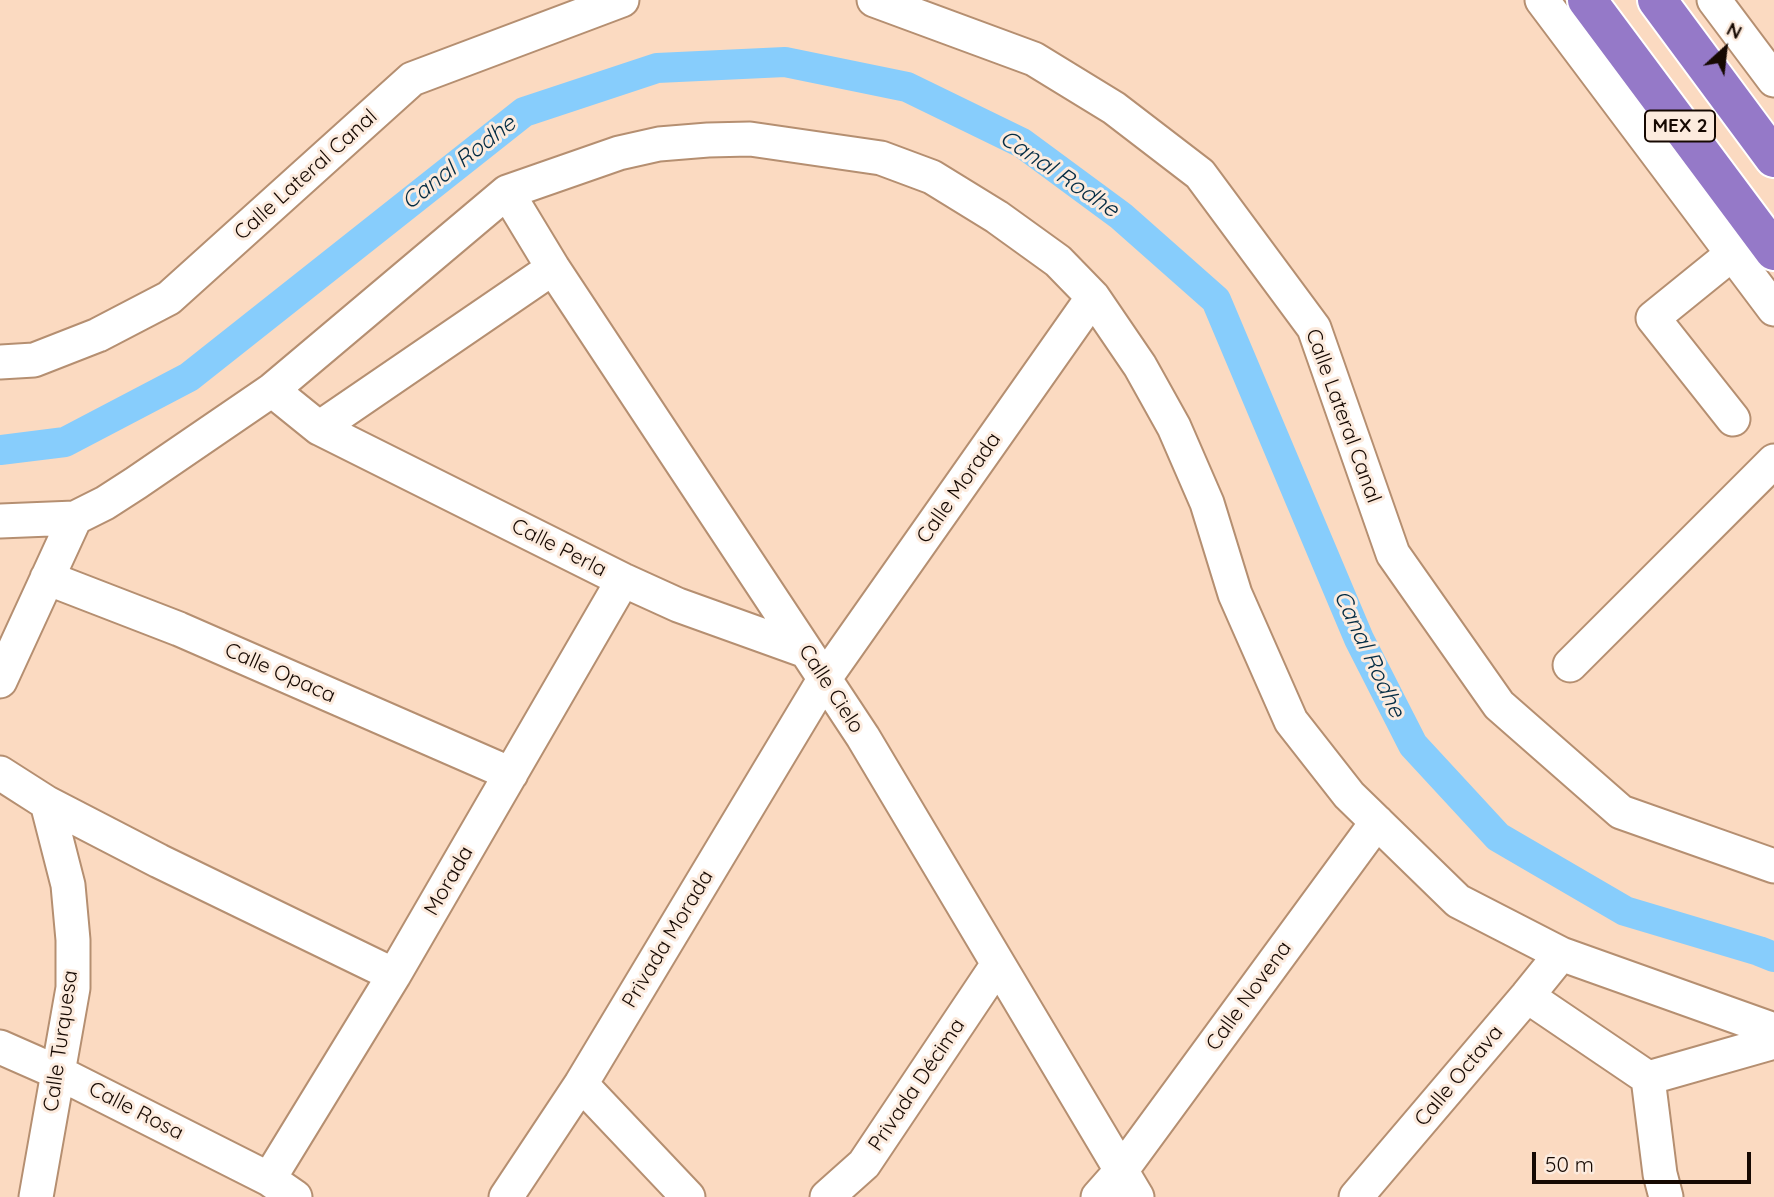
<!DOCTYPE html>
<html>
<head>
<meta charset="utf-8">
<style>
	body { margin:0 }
	#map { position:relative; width:1774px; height:1197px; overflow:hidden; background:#fbdac1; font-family:Quicksand,sans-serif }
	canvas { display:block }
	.north { position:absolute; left:1690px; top:14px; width:70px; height:70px; -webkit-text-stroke:5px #fcebde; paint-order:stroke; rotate:27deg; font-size:19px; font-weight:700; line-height:28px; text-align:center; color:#160902 }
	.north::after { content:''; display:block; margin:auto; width:24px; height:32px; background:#160902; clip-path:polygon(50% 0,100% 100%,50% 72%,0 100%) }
	.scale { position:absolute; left:1532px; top:1152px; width:219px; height:32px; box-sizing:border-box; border:4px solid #160902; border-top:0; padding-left:9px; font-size:21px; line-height:24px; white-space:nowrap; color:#160902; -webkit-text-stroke:5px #fcebde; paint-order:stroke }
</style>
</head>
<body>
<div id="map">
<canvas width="1774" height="1197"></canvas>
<div class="north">N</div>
<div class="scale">50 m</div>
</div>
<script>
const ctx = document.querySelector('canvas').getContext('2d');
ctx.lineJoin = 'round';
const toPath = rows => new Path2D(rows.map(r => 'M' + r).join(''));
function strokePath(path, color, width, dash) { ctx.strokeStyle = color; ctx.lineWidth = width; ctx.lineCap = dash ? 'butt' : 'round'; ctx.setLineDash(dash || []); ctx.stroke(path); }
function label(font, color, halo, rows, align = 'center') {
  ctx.font = font + ' Quicksand,sans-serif'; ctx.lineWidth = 6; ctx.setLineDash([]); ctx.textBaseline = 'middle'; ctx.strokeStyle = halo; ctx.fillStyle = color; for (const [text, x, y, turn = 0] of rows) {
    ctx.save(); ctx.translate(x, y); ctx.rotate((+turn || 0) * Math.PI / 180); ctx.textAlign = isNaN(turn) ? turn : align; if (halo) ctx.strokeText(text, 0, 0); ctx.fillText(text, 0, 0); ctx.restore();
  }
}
const canal = toPath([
	[0,450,65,442,189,377,524,112,657,68,785,62,907,87,1022,143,1121,216,1216,300,1359,639,1413,745,1498,837,1625,911,1759,951,1774,957]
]);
const minor = toPath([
	[874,0,1034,59,1114,108,1200,174,1314,328,1393,554,1499,705,1621,812,1774,866],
	[1542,0,1774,309],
	[1714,0,1774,80],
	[507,192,553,268,863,737,1137,1197],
	[1732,254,1653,318,1733,419],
	[0,362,34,360,98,335,169,298,412,79,622,0],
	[272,390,319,428,553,268],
	[319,428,623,580,678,605,806,651],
	[0,521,75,518,105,503,136,483,272,390,507,192,619,153,659,144,708,140,750,139,881,158,932,177,997,217,1058,261,1093,297,1140,366,1174,427,1207,503,1235,594,1291,721,1349,795,1458,901,1561,954,1774,1030],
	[47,578,179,629,511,774],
	[1570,665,1774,461],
	[0,681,75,518],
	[0,773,47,803,68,885,73,940,73,988,36,1197],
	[47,803,159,861,394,975],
	[1527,996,1648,1078,1774,1042],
	[0,1047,59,1073,269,1179,295,1197],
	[1648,1078,1660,1174,1666,1197],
	[581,1084,688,1197],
	[269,1179,394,975,623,580],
	[506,1197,581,1084,825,678,1093,297],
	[827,1197,864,1164,998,964],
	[1098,1197,1121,1171,1377,822],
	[1356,1197,1527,996,1561,954]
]);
const highway = toPath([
	[1587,0,1774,251],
	[1657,0,1774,158]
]);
const shields = [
	[1680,126,70]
];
const shieldNames = [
	["MEX 2",1680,126]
];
const streetNames = [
	["Calle Lateral Canal",306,175,-42],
	["Calle Lateral Canal",1343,416,70],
	["Calle Morada",959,488,-55],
	["Calle Perla",559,548,27],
	["Calle Opaca",280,673,24],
	["Calle Cielo",831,689,57],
	["Morada",449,881,-60],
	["Privada Morada",668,939,-59],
	["Calle Novena",1249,996,-54],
	["Calle Turquesa",61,1041,-82],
	["Calle Octava",1459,1076,-50],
	["Privada Décima",917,1085,-56],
	["Calle Rosa",136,1111,27]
];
const waterNames = [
	["Canal Rodhe",459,163,-38],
	["Canal Rodhe",1059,174,34],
	["Canal Rodhe",1369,654,65]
];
strokePath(canal, '#87cdfc', 30);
strokePath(minor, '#b58f71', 37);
strokePath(highway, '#fff', 42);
strokePath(minor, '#fff', 33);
strokePath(highway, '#9579c8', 38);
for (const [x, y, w] of shields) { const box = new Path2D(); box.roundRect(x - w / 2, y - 15.5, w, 31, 5); ctx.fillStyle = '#fcebde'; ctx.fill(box); strokePath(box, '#160902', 2); }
label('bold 19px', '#160902', null, shieldNames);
label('21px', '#160902', '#fcebde', streetNames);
label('italic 23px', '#032c44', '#fcebde', waterNames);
</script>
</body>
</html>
